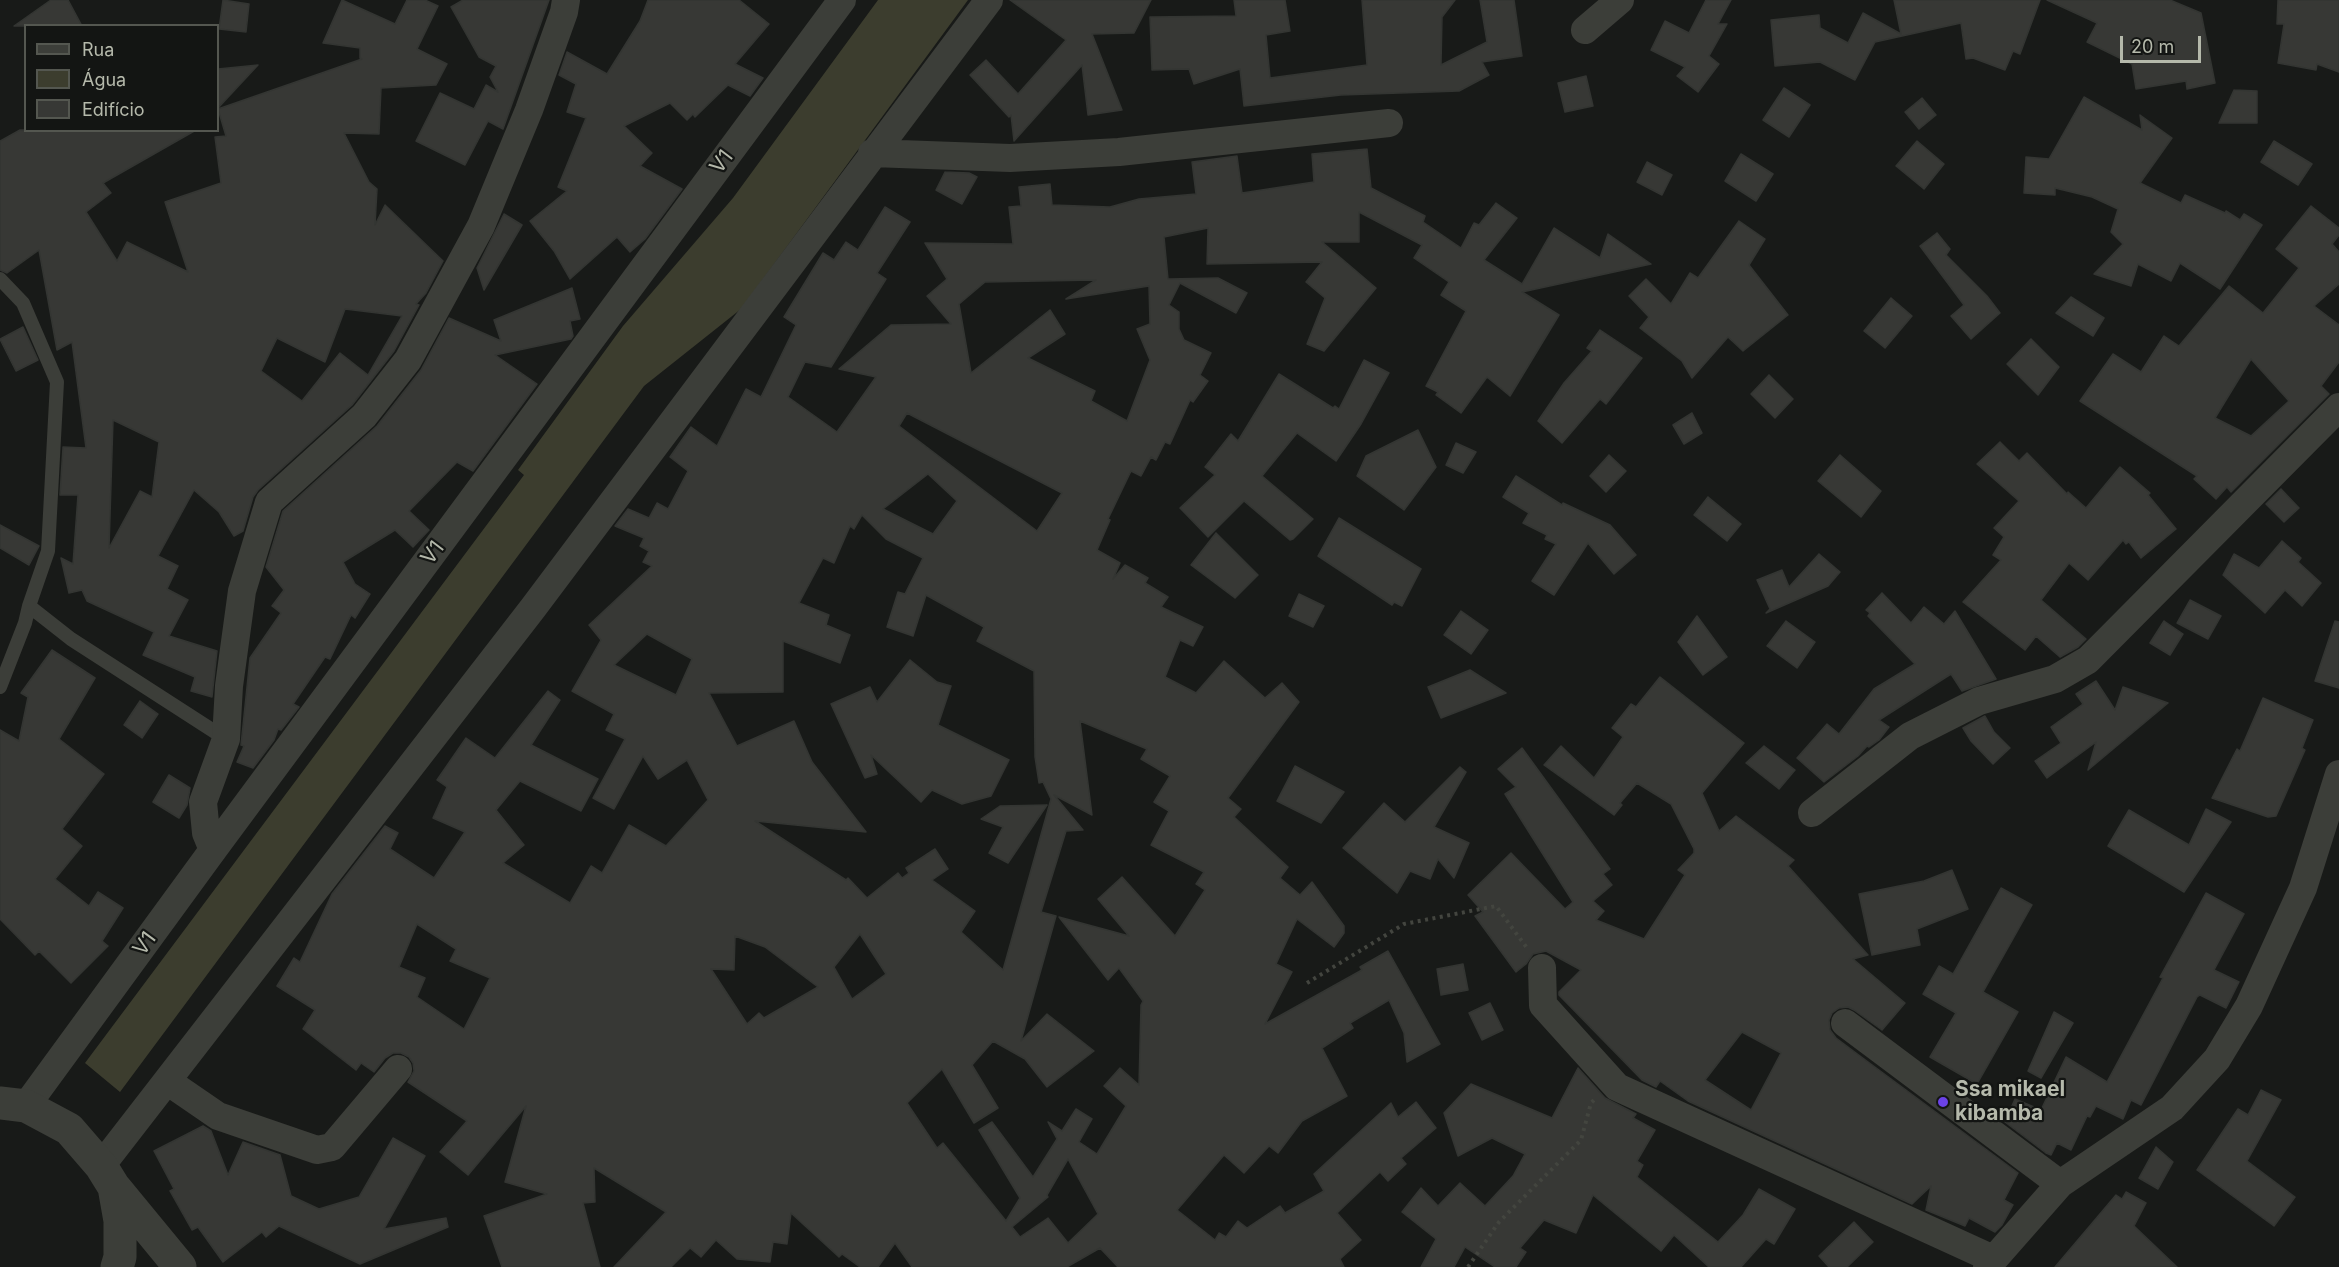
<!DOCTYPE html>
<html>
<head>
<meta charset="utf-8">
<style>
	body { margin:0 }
	#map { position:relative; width:2339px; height:1267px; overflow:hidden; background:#181a18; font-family:Inter,sans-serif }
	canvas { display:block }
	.legend { position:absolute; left:24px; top:24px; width:195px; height:108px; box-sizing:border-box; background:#131513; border:2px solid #545750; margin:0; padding:8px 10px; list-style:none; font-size:18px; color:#b5b9ab }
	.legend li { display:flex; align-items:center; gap:12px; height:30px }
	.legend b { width:30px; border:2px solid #545750 }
	.scale { position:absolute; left:2120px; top:36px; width:81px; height:27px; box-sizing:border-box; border:3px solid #b5b9ab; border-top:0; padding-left:8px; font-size:18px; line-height:21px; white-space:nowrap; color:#b5b9ab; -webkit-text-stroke:4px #131513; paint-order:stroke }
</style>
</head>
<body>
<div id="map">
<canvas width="2339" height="1267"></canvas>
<ul class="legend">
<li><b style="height:8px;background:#3c3e39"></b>Rua</li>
<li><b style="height:16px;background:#3c3d2e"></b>Água</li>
<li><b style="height:16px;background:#373835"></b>Edifício</li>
</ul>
<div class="scale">20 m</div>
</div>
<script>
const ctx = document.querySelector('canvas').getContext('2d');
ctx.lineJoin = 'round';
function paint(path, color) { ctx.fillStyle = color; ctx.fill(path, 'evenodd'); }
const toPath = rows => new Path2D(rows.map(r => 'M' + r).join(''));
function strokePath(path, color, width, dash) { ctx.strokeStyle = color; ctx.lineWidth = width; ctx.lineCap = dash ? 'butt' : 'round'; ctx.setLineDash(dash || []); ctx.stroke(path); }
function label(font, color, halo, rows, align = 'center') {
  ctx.font = font + ' Inter,sans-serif'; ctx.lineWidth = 4.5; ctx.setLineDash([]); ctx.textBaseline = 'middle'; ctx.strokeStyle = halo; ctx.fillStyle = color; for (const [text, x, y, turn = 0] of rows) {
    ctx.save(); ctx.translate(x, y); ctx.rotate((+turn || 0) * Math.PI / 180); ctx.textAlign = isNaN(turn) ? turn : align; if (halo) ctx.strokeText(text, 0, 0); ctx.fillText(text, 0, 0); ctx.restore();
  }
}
const water = toPath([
	[878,0,968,0,741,309,644,386,120,1092,85,1063,524,475,518,470,623,326,733,198]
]);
const building = toPath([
	[51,0,68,0,82,26,14,26,51,0],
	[223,0,249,4,246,32,219,29,223,0],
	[342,0,395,24,407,0,425,0,438,6,417,49,447,64,436,85,381,88,379,134,344,133,369,182,377,189,375,225,385,205,443,261,426,293,416,304,419,305,394,351,352,405,258,490,253,497,243,531,234,536,219,512,194,490,158,556,178,566,167,589,188,600,169,636,217,651,212,697,191,691,195,677,143,655,154,632,87,601,82,590,69,593,61,558,73,564,78,495,60,495,63,447,86,448,72,342,57,350,39,250,7,273,0,270,0,141,20,130,196,130,103,183,111,193,86,212,117,261,127,242,188,272,165,202,221,183,215,137,226,136,218,109,362,59,360,58,360,48,323,43,342,0],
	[345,309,402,316,368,375,340,353,302,401,261,371,277,338,325,362,345,309],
	[113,420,159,442,152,497,140,491,109,548,113,420],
	[463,0,549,0,503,129,488,121,465,165,416,141,440,93,474,109,486,85,498,92,490,77,496,66,479,57,451,7,463,0],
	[648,0,739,0,769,24,735,64,763,78,750,96,728,85,695,117,693,114,687,120,670,103,624,126,652,153,640,166,682,189,645,239,630,252,617,237,570,279,554,251,530,221,567,191,558,187,586,118,567,112,576,84,559,75,567,52,607,74,640,21,648,0],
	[1010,0,1151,0,1134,33,1092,34,1122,110,1088,115,1082,65,1014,141,1011,115,1009,117,970,75,986,60,1018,94,1066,40,1010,0],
	[1234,0,1285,0,1290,31,1266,35,1270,78,1367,65,1362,0,1455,0,1442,17,1441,65,1487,42,1480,0,1514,0,1522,56,1482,62,1489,75,1459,91,1341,95,1244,106,1240,69,1194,84,1189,69,1152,70,1150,17,1236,16,1234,0],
	[1706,0,1731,0,1718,24,1727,24,1709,56,1719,64,1698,92,1677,76,1685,67,1651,50,1665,21,1689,33,1706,0],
	[1894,0,2040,0,2020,54,2013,51,2005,70,1973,58,1966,59,1961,23,1875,42,1855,80,1820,62,1775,66,1771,20,1819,15,1820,28,1848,43,1863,13,1901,34,1894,0],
	[2047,0,2170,0,2201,13,2215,83,2187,89,2186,81,2136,89,2132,64,2087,42,2097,23,2047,0],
	[2278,0,2339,0,2339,72,2317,64,2316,70,2278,63,2284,24,2277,24,2278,0],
	[258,65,218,108,218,69,258,65],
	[1586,76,1593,106,1565,112,1558,83,1586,76],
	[1784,88,1810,105,1789,137,1763,120,1784,88],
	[2234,90,2257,91,2257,123,2219,123,2234,90],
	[2084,97,2142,130,2140,115,2172,138,2140,183,2181,203,2185,195,2225,213,2226,211,2240,220,2244,214,2262,225,2220,289,2180,263,2171,281,2138,264,2131,286,2094,274,2123,244,2111,232,2118,209,2092,197,2055,188,2055,195,2024,193,2026,157,2049,159,2084,97],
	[1922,98,1936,115,1919,129,1905,112,1922,98],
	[1917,141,1944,164,1924,189,1896,166,1917,141],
	[2274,141,2312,164,2298,185,2261,162,2274,141],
	[1367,149,1371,188,1425,216,1423,222,1461,248,1474,223,1479,225,1496,203,1517,218,1484,260,1522,284,1554,228,1600,258,1608,234,1651,264,1522,292,1559,315,1510,396,1487,377,1461,413,1436,395,1438,392,1426,386,1466,311,1441,295,1449,282,1414,258,1422,245,1359,212,1359,242,1322,242,1376,288,1324,351,1307,344,1325,298,1306,282,1322,262,1207,264,1208,228,1164,237,1168,279,1218,278,1247,293,1236,313,1180,283,1169,305,1179,312,1179,329,1184,340,1211,353,1200,375,1208,381,1193,402,1190,400,1170,444,1165,442,1156,460,1151,457,1141,476,1131,471,1108,519,1110,520,1097,550,1120,563,1113,579,1125,565,1148,578,1145,583,1168,597,1161,607,1203,627,1193,646,1180,640,1165,677,1196,693,1224,661,1265,698,1282,683,1299,702,1228,798,1241,809,1234,817,1288,867,1280,878,1300,895,1312,882,1344,926,1344,933,1334,947,1297,919,1276,964,1292,972,1265,1024,1362,970,1360,967,1388,951,1440,1044,1407,1062,1404,1033,1389,1000,1350,1023,1353,1028,1322,1048,1347,1096,1302,1121,1278,1153,1269,1146,1244,1173,1224,1155,1177,1210,1215,1240,1219,1233,1226,1237,1238,1221,1247,1228,1280,1206,1285,1213,1324,1191,1314,1174,1391,1103,1398,1117,1416,1102,1436,1128,1401,1158,1406,1164,1388,1181,1380,1172,1337,1213,1361,1240,1340,1259,1344,1267,1118,1267,1100,1248,1067,1267,912,1267,895,1243,878,1267,860,1267,842,1254,839,1257,791,1213,787,1244,773,1242,770,1262,737,1259,716,1240,701,1257,690,1248,671,1267,614,1267,666,1212,594,1168,595,1202,583,1203,600,1267,502,1267,484,1216,547,1194,505,1182,526,1106,468,1175,440,1152,467,1121,408,1082,414,1071,413,1063,409,1057,401,1053,393,1053,385,1058,374,1072,361,1063,356,1070,303,1029,315,1010,277,986,294,958,300,962,332,894,385,826,398,833,390,849,434,878,465,832,433,818,447,787,437,780,466,738,495,758,548,691,560,700,531,745,598,779,581,811,520,781,496,810,524,845,503,863,570,903,591,866,602,873,629,825,666,846,708,800,687,760,658,779,643,756,614,809,593,798,625,739,606,730,614,714,572,691,601,640,589,625,652,566,643,562,649,551,640,546,644,538,615,526,628,509,649,518,657,503,668,509,688,471,670,457,691,427,717,446,746,389,761,397,796,325,784,317,823,253,834,260,846,242,858,250,885,207,910,222,877,273,886,279,831,367,805,362,788,397,837,432,876,377,839,369,891,325,951,324,927,296,947,279,925,243,1013,244,1009,207,1021,206,1019,187,1050,184,1052,205,1110,207,1139,199,1196,194,1192,162,1237,156,1242,193,1314,182,1312,154,1367,149],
	[1096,280,1066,299,1149,286,1150,324,1137,329,1150,360,1127,421,1091,401,1095,391,1028,358,1065,334,1050,310,971,373,959,304,985,282,1096,280],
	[907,413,1062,493,1037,531,899,426,907,413],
	[928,474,957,501,933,534,883,509,928,474],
	[862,515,886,539,923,558,905,594,898,592,887,627,913,636,926,595,984,627,977,641,1034,671,1035,757,1039,783,1043,782,1051,799,1003,970,961,932,975,911,932,880,948,869,935,849,906,868,909,873,902,878,898,873,867,898,848,878,846,880,755,821,866,832,812,762,794,721,737,746,709,693,783,692,783,641,840,663,850,635,826,625,829,615,799,603,823,558,834,563,850,526,854,529,862,515],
	[647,634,692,659,676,695,614,665,647,634],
	[1080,721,1147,749,1141,759,1170,776,1154,802,1169,811,1151,845,1204,872,1196,884,1205,890,1175,936,1122,877,1098,899,1129,936,1059,917,1108,980,1119,968,1143,1001,1141,1005,1139,1085,1120,1068,1104,1086,1126,1106,1097,1154,1079,1142,1092,1119,1076,1109,1062,1131,1048,1122,1057,1139,1033,1177,992,1122,979,1130,1020,1198,1006,1221,943,1143,937,1148,907,1103,942,1069,974,1123,998,1108,972,1065,993,1041,1025,1059,1047,1087,1094,1051,1047,1014,1021,1041,1056,916,1041,912,1066,831,1083,830,1054,795,1092,815,1080,721],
	[417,924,456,949,450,961,490,978,464,1029,417,997,425,978,399,967,417,924],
	[860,934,886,974,852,999,834,967,860,934],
	[735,936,765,947,818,987,764,1018,759,1013,747,1024,711,969,734,970,735,936],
	[1068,1159,1098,1214,1068,1243,1048,1218,1020,1237,1012,1227,1048,1197,1047,1195,1068,1159],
	[1741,154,1773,174,1756,201,1725,181,1741,154],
	[1647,162,1672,175,1662,195,1637,182,1647,162],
	[945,172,969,173,977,177,962,204,936,190,945,172],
	[2311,206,2339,228,2339,235,2332,244,2339,252,2339,284,2314,306,2339,325,2339,362,2321,386,2329,394,2231,492,2227,487,2216,499,2194,479,2197,476,2080,401,2113,354,2141,372,2164,336,2179,346,2229,286,2263,313,2299,268,2276,249,2311,206],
	[2251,359,2289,401,2251,436,2215,418,2251,359],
	[504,214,522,225,484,290,477,268,504,214],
	[1739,221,1765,239,1749,265,1788,315,1743,351,1728,337,1692,378,1682,361,1640,328,1649,317,1629,296,1646,279,1671,304,1690,273,1698,278,1739,221],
	[1937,233,1950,249,1946,255,1987,296,2000,313,1971,339,1951,316,1964,305,1920,246,1937,233],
	[572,288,580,319,570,321,573,336,571,339,495,355,537,384,473,471,457,462,409,511,429,530,413,547,395,530,343,562,355,584,370,594,355,618,351,615,330,659,325,657,293,704,299,707,281,730,278,729,274,740,253,768,237,762,244,746,241,745,250,658,281,613,272,606,284,590,266,567,283,511,377,426,421,370,449,318,501,341,494,320,572,288],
	[2071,297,2104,318,2093,336,2056,313,2071,297],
	[1891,298,1912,316,1885,348,1864,331,1891,298],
	[23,327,38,360,16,371,0,339,23,327],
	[1600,330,1642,358,1606,404,1600,399,1562,443,1538,421,1564,383,1592,351,1587,348,1600,330],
	[2031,339,2059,367,2038,395,2007,364,2031,339],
	[1364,360,1389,373,1361,424,1336,461,1297,433,1262,476,1313,519,1293,539,1290,540,1244,501,1208,537,1180,508,1215,475,1205,467,1231,434,1238,441,1279,374,1333,408,1335,406,1339,409,1364,360],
	[1769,375,1793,399,1775,418,1751,394,1769,375],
	[1692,413,1702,433,1684,444,1673,425,1692,413],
	[1418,430,1436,467,1404,510,1357,476,1366,456,1418,430],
	[2000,442,2019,461,2027,453,2067,494,2068,492,2086,508,2120,467,2150,493,2148,495,2176,529,2141,558,2129,542,2126,544,2123,540,2088,580,2069,563,2041,600,2086,639,2078,647,2060,657,2036,636,2025,650,1963,602,2001,560,1993,555,2004,537,1994,528,2019,501,1977,464,2000,442],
	[1456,443,1476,452,1463,473,1446,465,1456,443],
	[1609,455,1626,471,1606,492,1590,476,1609,455],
	[1840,455,1881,491,1861,517,1818,481,1840,455],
	[1516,476,1562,505,1563,503,1610,525,1636,555,1614,574,1588,543,1554,595,1532,581,1556,544,1545,539,1547,535,1523,523,1529,513,1503,497,1516,476],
	[2281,489,2299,508,2284,522,2266,504,2281,489],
	[1708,497,1741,524,1727,541,1694,515,1708,497],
	[1339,518,1421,569,1402,606,1394,602,1392,605,1318,556,1339,518],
	[0,525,39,546,29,565,0,548,0,525],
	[1216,533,1258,575,1235,598,1191,565,1216,533],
	[2282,541,2301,558,2298,562,2321,583,2302,606,2285,590,2265,613,2223,575,2234,554,2259,568,2282,541],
	[1819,554,1840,572,1828,586,1766,613,1770,609,1757,580,1782,570,1789,587,1819,554],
	[1882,593,1911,623,1924,607,1944,624,1955,611,1996,679,1962,691,1951,674,1879,720,1889,727,1879,740,1869,747,1867,746,1858,756,1824,782,1797,758,1827,724,1839,734,1874,689,1915,664,1868,616,1870,613,1866,610,1882,593],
	[1299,594,1324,606,1313,627,1289,616,1299,594],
	[2190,600,2221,616,2208,639,2177,623,2190,600],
	[1461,611,1488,630,1471,654,1444,635,1461,611],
	[1697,616,1727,657,1703,675,1678,642,1697,616],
	[1786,621,1815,642,1797,668,1767,646,1786,621],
	[2164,621,2183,634,2170,655,2150,643,2164,621],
	[2335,621,2339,622,2339,688,2315,681,2335,621],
	[52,650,95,678,59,739,104,774,62,829,82,846,55,879,89,906,98,892,123,908,102,941,108,946,71,983,39,951,35,955,0,919,0,730,19,741,28,697,21,693,52,650],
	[910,660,937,682,951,686,938,725,1009,760,991,796,962,804,932,790,921,802,871,755,877,774,865,778,831,704,870,687,877,702,910,660],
	[1470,670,1506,693,1441,718,1428,687,1470,670],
	[1660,677,1744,743,1702,793,1719,831,1736,816,1794,860,1788,866,1868,955,1853,959,1905,1003,1882,1030,1854,1010,1848,1007,1839,1008,1832,1013,1829,1020,1830,1030,1836,1038,1860,1056,2018,1173,2004,1200,2013,1205,2002,1225,1995,1232,1969,1218,1965,1226,1926,1210,1931,1186,1912,1204,1688,1101,1660,1081,1656,1087,1642,1080,1559,995,1559,992,1581,970,1546,951,1533,954,1526,964,1516,972,1475,916,1483,912,1468,895,1511,853,1565,909,1573,902,1505,794,1516,787,1498,769,1522,748,1610,869,1603,874,1612,885,1593,901,1604,911,1596,920,1644,939,1685,875,1678,870,1694,853,1694,849,1671,804,1637,783,1620,803,1622,805,1614,815,1544,765,1561,746,1594,778,1623,737,1612,728,1631,704,1636,707,1660,677],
	[1742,1032,1781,1053,1751,1110,1705,1080,1742,1032],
	[2096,681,2115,710,2123,687,2168,703,2088,770,2096,742,2047,778,2035,761,2061,743,2051,727,2083,704,2076,694,2096,681],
	[2263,698,2313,720,2302,748,2305,750,2276,816,2268,817,2212,798,2237,749,2240,751,2263,698],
	[140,701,158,714,142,738,124,725,140,701],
	[1985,716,1994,732,2010,748,1993,764,1971,741,1963,728,1985,716],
	[1764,746,1795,770,1779,789,1746,763,1764,746],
	[1295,766,1344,792,1321,823,1277,801,1295,766],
	[1460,767,1466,772,1434,827,1469,843,1454,878,1438,859,1430,879,1410,871,1397,893,1343,848,1384,803,1405,822,1460,767],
	[169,775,190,788,187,805,179,818,153,802,169,775],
	[1047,805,1008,863,989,853,1003,827,981,819,1000,806,1047,805],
	[2206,809,2231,822,2184,892,2108,846,2129,810,2189,845,2206,809],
	[1952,870,1968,909,1917,929,1920,945,1872,955,1859,894,1924,881,1952,870],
	[2001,888,2032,905,1983,992,2018,1012,1977,1084,1930,1057,1956,1013,1923,994,1939,966,1953,974,2001,888],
	[2206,893,2244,914,2214,970,2239,982,2226,1008,2200,995,2197,997,2141,1105,2131,1100,2123,1119,2096,1106,2090,1117,2087,1116,2071,1150,2057,1143,2051,1155,2046,1153,2005,1122,2015,1099,2041,1110,2066,1057,2107,1082,2163,978,2160,977,2206,893],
	[1463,964,1468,990,1441,995,1437,969,1463,964],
	[1490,1003,1503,1030,1482,1040,1469,1013,1490,1003],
	[2054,1012,2073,1023,2041,1078,2028,1071,2054,1012],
	[1578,1068,1605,1098,1636,1114,1633,1118,1655,1130,1637,1161,1643,1165,1637,1177,1718,1242,1743,1215,1759,1189,1795,1209,1774,1244,1766,1239,1741,1267,1709,1267,1674,1235,1661,1251,1593,1195,1576,1233,1544,1220,1520,1248,1526,1252,1516,1267,1495,1267,1465,1247,1454,1267,1421,1267,1436,1239,1402,1212,1421,1188,1438,1206,1460,1183,1485,1206,1513,1176,1525,1154,1492,1138,1458,1156,1444,1113,1471,1084,1552,1118,1578,1068],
	[2261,1090,2281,1100,2247,1161,2295,1197,2274,1226,2197,1170,2238,1109,2248,1115,2261,1090],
	[203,1126,211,1131,228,1175,243,1142,280,1155,291,1196,319,1209,359,1197,393,1138,425,1156,384,1229,446,1218,448,1227,360,1264,279,1226,266,1237,262,1232,223,1262,198,1227,192,1230,170,1191,174,1189,154,1151,203,1126],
	[2156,1147,2173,1162,2158,1189,2139,1178,2156,1147],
	[2126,1192,2146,1203,2134,1226,2177,1267,2055,1267,2116,1195,2122,1199,2126,1192],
	[1854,1222,1873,1242,1847,1267,1829,1267,1819,1256,1854,1222]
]);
const path = toPath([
	[1307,983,1404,924,1496,906,1527,948],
	[1468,1267,1499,1222,1581,1140,1591,1103,1594,1100]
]);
const service = toPath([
	[0,279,23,303,57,382,48,551,29,606,25,623,0,687],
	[29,606,71,639,226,739]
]);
const minor = toPath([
	[1585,30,1620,0],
	[872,153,1010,158,1119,152,1389,123],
	[1812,813,1910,736,1979,701,2055,679,2088,660,2339,407],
	[213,850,206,833,203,802,226,739,229,686,242,591,269,502,364,416,408,360,481,226,529,110,564,12,566,0],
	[1542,968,1543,1005,1617,1087,1993,1259],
	[1845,1023,2060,1184],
	[167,1081,218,1116,317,1150,332,1147,398,1069],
	[26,1106,213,850,842,0],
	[101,1166,533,608,989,0],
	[1987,1267,2060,1184,2172,1108,2217,1059,2249,1006,2303,888,2339,774]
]);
const tertiary = toPath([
	[0,1103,26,1106,69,1129,101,1166,114,1187,120,1221,120,1257,117,1267],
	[115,1188,180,1267]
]);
const markers = [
	[1943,1102,6,"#6b42e7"]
];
const streetNames = [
	["V1",722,162,-53],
	["V1",433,553,-53],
	["V1",145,944,-54]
];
const poiNames = [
	["Ssa mikael",1955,1090],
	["kibamba",1955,1114]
];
paint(water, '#3c3d2e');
paint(building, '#373835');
strokePath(building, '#333532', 1.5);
strokePath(path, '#43453f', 4, [3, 4.5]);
strokePath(service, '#3c3e39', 14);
strokePath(minor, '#3c3e39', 28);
strokePath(tertiary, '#3c3e39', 33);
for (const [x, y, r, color] of markers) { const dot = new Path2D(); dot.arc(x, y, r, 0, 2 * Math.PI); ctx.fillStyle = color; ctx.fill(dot); strokePath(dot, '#131513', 2); }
label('21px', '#b5b9ab', '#131513', streetNames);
label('bold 21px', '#b5b9ab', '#131513', poiNames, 'left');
</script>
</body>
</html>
